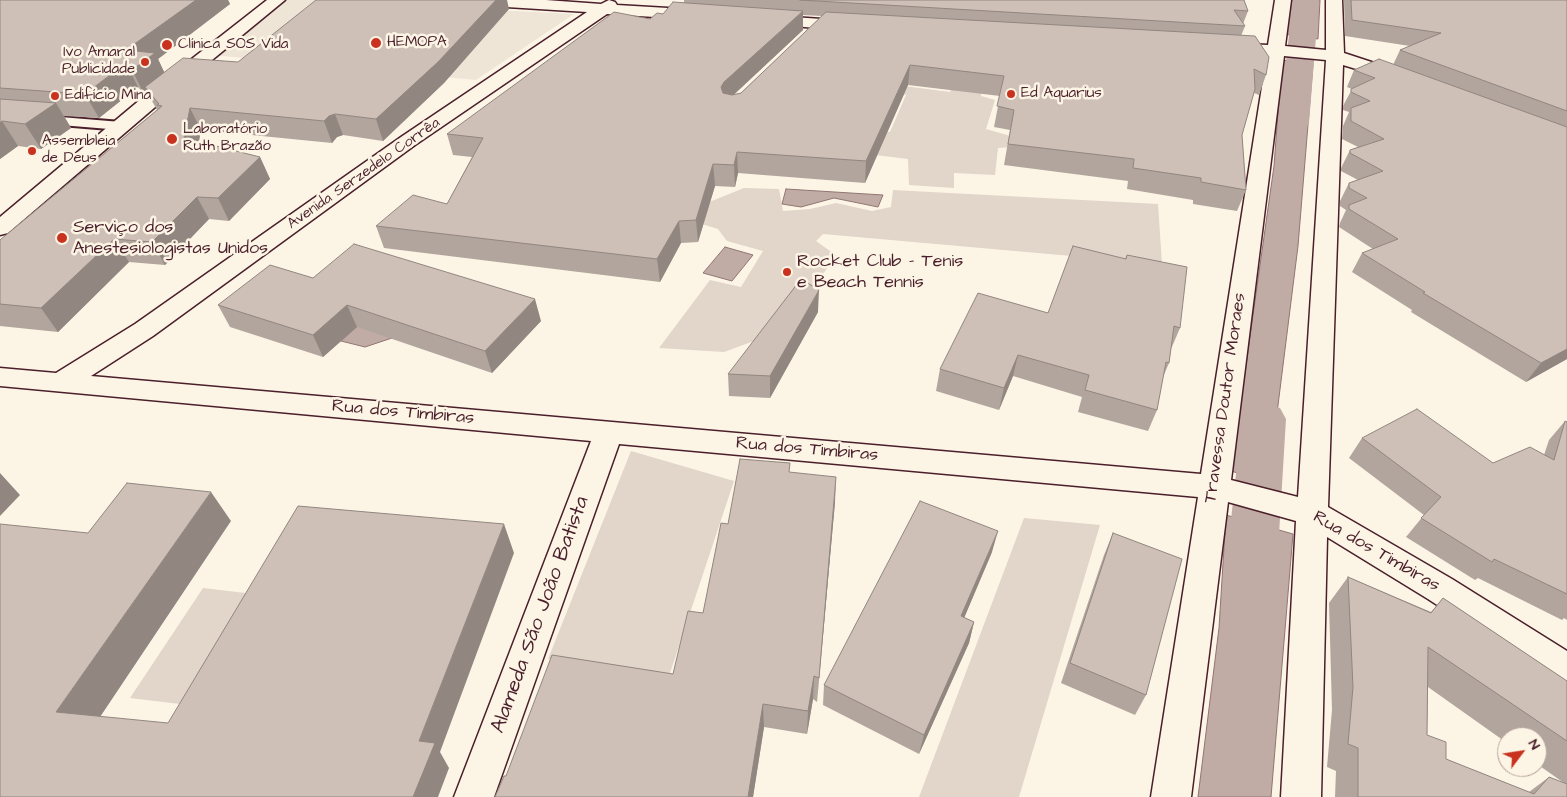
<!DOCTYPE html>
<html>
<head>
<meta charset="utf-8">
<style>
	body { margin:0 }
	#map { position:relative; width:1567px; height:797px; overflow:hidden; background:#fcf5e5; font-family:"Architects Daughter",sans-serif }
	canvas { display:block }
	.north { position:absolute; left:1497px; top:727px; width:50px; height:50px; box-sizing:border-box; background:#fcf5e5; border:1px solid #b59f9b; border-radius:50%; rotate:59deg; font-size:14px; font-weight:700; line-height:20px; text-align:center; color:#4a1f2b }
	.north::after { content:''; display:block; margin:auto; width:18px; height:22px; background:#c8321e; clip-path:polygon(50% 0,100% 100%,50% 72%,0 100%) }
</style>
</head>
<body>
<div id="map">
<canvas width="1567" height="797"></canvas>
<div class="north">N</div>
</div>
<script>
const ctx = document.querySelector('canvas').getContext('2d');
ctx.lineJoin = 'round';
function paint(path, color) { ctx.fillStyle = color; ctx.fill(path, 'evenodd'); }
const toPath = rows => new Path2D(rows.map(r => 'M' + r).join(''));
function strokePath(path, color, width, dash) { ctx.strokeStyle = color; ctx.lineWidth = width; ctx.lineCap = dash ? 'butt' : 'round'; ctx.setLineDash(dash || []); ctx.stroke(path); }
function label(font, color, halo, rows, align = 'center') {
  ctx.font = font + ' "Architects Daughter",sans-serif'; ctx.lineWidth = 5; ctx.setLineDash([]); ctx.textBaseline = 'middle'; ctx.strokeStyle = halo; ctx.fillStyle = color; for (const [text, x, y, turn = 0] of rows) {
    ctx.save(); ctx.translate(x, y); ctx.rotate((+turn || 0) * Math.PI / 180); ctx.textAlign = isNaN(turn) ? turn : align; if (halo) ctx.strokeText(text, 0, 0); ctx.fillText(text, 0, 0); ctx.restore();
  }
}
const built = toPath([
	[278,0,364,0,415,6,574,14,476,80,212,55]
]);
const green = toPath([
	[960,60,987,70,981,96,995,100,986,129,1014,137,1011,147,998,148,995,175,954,173,954,188,909,185,908,159,842,151,857,128,890,132,906,95,866,88,896,85,950,92],
	[744,188,779,189,783,211,810,209,836,203,872,211,891,207,893,190,1158,204,1162,264,823,234,816,241,837,256,776,333,724,352,659,348,710,280,741,287,763,251,727,241,718,229,682,218,697,207],
	[631,451,734,481,669,676,548,659],
	[1024,518,1100,525,1019,797,919,797],
	[203,588,271,596,205,707,130,698]
]);
const water = toPath([
	[1289,0,1320,0,1318,39,1283,34,1289,0],
	[1282,60,1313,64,1298,246,1274,437,1271,483,1231,471,1274,166,1282,60],
	[786,189,883,195,878,207,834,198,801,207,782,204,786,189],
	[725,247,753,255,732,281,703,273,725,247],
	[364,320,395,337,365,347,341,341,364,320],
	[1226,515,1293,534,1271,797,1198,797,1219,628,1226,515]
]);
const canal = toPath([
	[1293,0,1319,0,1309,123,1305,130,1294,132,1283,130,1279,123,1293,0],
	[1264,403,1280,408,1286,419,1276,584,1269,600,1250,606,1231,600,1224,584,1242,419,1248,408,1264,403]
]);
const service = toPath([
	[0,112,121,122,126,123,128,126,126,129,121,130,0,120,0,112]
]);
const minor = toPath([
	[466,0,546,0,601,4,609,0,615,2,617,5,702,10,708,12,710,15,708,18,702,20,607,14,415,145,153,336,91,376,1201,474,1267,55,1226,53,1220,52,1217,48,1220,44,1226,43,1268,45,1275,0,1291,0,1285,46,1326,50,1326,0,1342,0,1344,53,1405,73,1408,77,1405,81,1399,82,1343,65,1328,507,1452,579,1567,651,1567,686,1554,681,1428,599,1327,537,1321,797,1281,797,1296,521,1228,502,1191,797,1151,797,1198,497,619,444,494,797,454,797,591,441,0,386,0,368,56,373,135,324,401,137,587,12,474,5,468,3,466,0],
	[1284,56,1326,60,1298,497,1231,480,1284,56],
	[764,15,851,21,857,22,859,26,857,30,851,31,758,23,756,20,758,17,764,15]
]);
const secondary = toPath([
	[267,0,285,0,161,102,8,233,0,235,0,217,147,94,267,0]
]);
const wall = toPath([
	[0,0,228,0,230,4,158,59,164,72,238,62,509,9,444,83,383,141,343,135,337,137,332,143,201,130,199,142,260,157,270,179,229,221,209,219,165,265,129,262,58,332,0,326,0,240,157,110,147,92,144,94,138,87,99,118,64,116,71,128,41,149,18,146,0,159],
	[684,0,1244,0,1248,11,1243,24,1245,26,1241,36,1266,75,1259,95,1254,93,1242,135,1246,190,1237,211,1193,204,1193,200,1127,189,1128,181,1004,165,1010,130,994,127,1000,96,908,85,865,183,738,173,735,187,715,186,698,242,681,243,660,282,384,248,376,226,447,204,472,157,453,155,447,134,650,19,663,14,684,3],
	[803,15,822,16,741,93,733,95,803,30],
	[1344,0,1567,0,1567,359,1526,382,1411,312,1412,310,1352,272,1362,253,1373,249,1339,227,1340,223,1346,210,1340,206,1340,201,1349,183,1358,180,1341,171,1341,168,1350,150,1358,147,1342,139,1343,126,1349,112,1343,110,1343,106,1352,89,1347,87,1354,70,1393,65,1400,50,1410,46,1345,36],
	[1127,255,1180,328,1171,349,1169,363,1163,377,1157,410,1148,431,1078,412,1082,397,1013,376,999,410,936,391,940,369,1048,313,1125,259],
	[313,278,541,321,492,373,357,327,323,357,230,327,218,305],
	[818,312,770,398,729,396,728,374],
	[1565,421,1567,422,1567,620,1564,618,1562,620,1478,578,1475,580,1406,537,1424,515,1349,458,1362,438,1493,463,1544,455,1549,440],
	[790,473,835,502,817,702,813,699,807,734,764,727,753,797,495,797,506,776,673,674,703,613,728,524],
	[1113,533,1146,695,1135,715,1061,683,1104,555],
	[992,552,964,618,974,622,969,643,919,754,823,705,824,685],
	[1348,577,1431,612,1443,598,1567,681,1567,797,1335,797,1336,771,1327,767,1332,710,1329,603],
	[1428,687,1507,743,1507,737,1537,737,1537,764,1564,783,1549,777,1529,792,1446,759,1427,735]
]);
const shadedWall = toPath([
	[196,0,228,0,230,4,158,59,166,76,145,87,147,92,144,94,132,70,126,50],
	[496,0,507,0,509,9,444,83,383,141,376,119],
	[803,11,803,30,725,103,721,87,724,82],
	[126,63,138,87,99,118,85,94],
	[910,65,908,85,865,183,866,161],
	[56,103,71,128,41,149,25,124],
	[190,108,201,130,195,160,184,138],
	[335,114,343,135,337,137,332,143,324,121,329,116],
	[2,121,18,146,0,159,0,123],
	[737,152,738,173,735,187,734,165],
	[260,157,270,179,229,221,218,198],
	[713,164,715,186,698,242,696,220],
	[197,197,209,219,165,265,152,242],
	[679,221,681,243,660,282,657,259],
	[114,239,129,262,58,332,41,308],
	[819,290,818,312,770,398,770,376],
	[535,299,541,321,492,373,485,351],
	[347,305,357,327,323,357,313,335],
	[1567,349,1567,359,1526,382,1541,363],
	[1018,355,1013,376,999,410,1004,388],
	[0,473,20,495,0,516],
	[836,477,835,502,817,702,819,678],
	[211,492,231,521,86,738,56,712],
	[504,524,514,553,440,752,449,768,438,797,413,797,419,741],
	[998,531,992,552,956,637,961,616],
	[974,622,969,643,919,754,924,735],
	[814,676,813,699,807,734,808,711],
	[763,704,764,727,753,797,748,797]
]);
const building = toPath([
	[0,0,196,0,126,50,155,53,132,70,126,63,85,94,0,88,0,0],
	[316,0,496,0,438,62,376,119,335,114,329,116,324,121,190,108,184,138,260,157,218,198,197,197,152,242,114,239,41,308,0,304,0,240,162,106,157,105,159,104,145,87,183,58,238,62,316,0],
	[800,0,1244,0,1248,11,1234,10,1245,26,800,0],
	[1351,0,1567,0,1567,111,1400,50,1441,33,1352,20,1351,0],
	[673,2,803,11,724,82,721,87,723,93,732,95,741,93,826,12,1255,36,1269,57,1266,75,1254,69,1255,89,1242,135,1246,190,1201,182,1201,178,1133,168,1134,159,1008,144,1014,110,997,106,1004,76,910,65,866,161,737,152,734,165,713,164,696,220,679,221,657,259,376,226,413,195,447,204,483,138,447,134,614,12,650,19,657,13,663,14,673,2],
	[1379,59,1567,127,1567,349,1541,363,1423,293,1425,292,1362,253,1398,239,1349,209,1349,205,1367,198,1349,188,1349,183,1383,171,1350,153,1350,150,1384,139,1351,121,1351,108,1370,101,1351,92,1351,89,1375,78,1354,70,1379,59],
	[0,99,56,103,25,124,2,121,0,123,0,99],
	[354,244,535,299,485,351,347,305,313,335,218,305,270,265,313,278,354,244],
	[1073,246,1126,259,1127,255,1187,267,1180,328,1174,326,1169,363,1166,362,1157,410,1085,390,1089,375,1018,355,1004,388,940,369,978,293,1048,313,1073,246],
	[801,279,819,290,770,376,728,374,801,279],
	[1417,409,1493,463,1530,447,1554,460,1565,421,1567,422,1567,594,1494,559,1492,562,1421,518,1441,497,1362,438,1417,409],
	[740,459,790,463,789,472,836,477,819,678,814,676,808,711,763,704,748,797,495,797,504,776,506,776,552,655,673,674,688,611,703,613,721,523,728,524,740,459],
	[127,483,211,492,56,712,168,723,298,506,504,524,419,741,435,743,413,797,0,797,0,524,88,533,127,483],
	[920,501,998,531,961,616,974,622,924,735,824,685,920,501],
	[1113,533,1182,559,1146,695,1070,663,1113,533],
	[1348,577,1431,613,1443,598,1567,681,1567,741,1428,647,1427,735,1446,742,1446,759,1534,794,1549,777,1567,784,1567,797,1358,797,1358,748,1348,744,1353,687,1348,577]
]);
const markers = [
	[376,43,6,"#c8321e"],
	[167,45,6,"#c8321e"],
	[145,62,5,"#c8321e"],
	[1011,94,5,"#c8321e"],
	[55,96,5,"#c8321e"],
	[172,139,6,"#c8321e"],
	[32,151,5,"#c8321e"],
	[62,238,6,"#c8321e"],
	[787,272,5,"#c8321e"]
];
const farPoinames = [
	["HEMOPA",387,43],
	["Clínica SOS Vida",178,45],
	["Ivo Amaral",135,53,"right"],
	["Publicidade",135,70,"right"],
	["Ed Aquarius",1021,94],
	["Edifício Mina",65,96],
	["Laboratório",183,130],
	["Ruth Brazão",183,147],
	["Assembleia",42,142],
	["de Deus",42,159]
];
const farStreetnames = [
	["Avenida Serzedelo Corrêa",364,174,-35]
];
const poiNames = [
	["Serviço dos",73,228],
	["Anestesiologistas Unidos",73,249],
	["Rocket Club - Tenis",797,262],
	["e Beach Tennis",797,283]
];
const streetNames = [
	["Travessa Doutor Moraes",1226,398,-82],
	["Rua dos Timbiras",403,413,5],
	["Rua dos Timbiras",807,450,5],
	["Rua dos Timbiras",1376,552,30]
];
const nearStreetnames = [
	["Alameda São João Batista",541,615,-70]
];
paint(built, '#eee5d7');
paint(green, '#e2d5ca');
paint(water, '#c0aca5');
strokePath(water, '#917474', 1);
paint(canal, '#c0aca5');
strokePath(service, '#4a1f2b', 4);
strokePath(minor, '#4a1f2b', 3);
strokePath(secondary, '#4a1f2b', 3);
paint(service, '#fcf5e5');
paint(minor, '#fcf5e5');
paint(secondary, '#fcf5e5');
paint(wall, '#b2a59d');
paint(shadedWall, '#918680');
paint(building, '#cfc0b7');
strokePath(building, '#918680', 1);
for (const [x, y, r, color] of markers) { const dot = new Path2D(); dot.arc(x, y, r, 0, 2 * Math.PI); ctx.fillStyle = color; ctx.fill(dot); strokePath(dot, '#fcf5e5', 2); }
label('15px', '#4a1f2b', '#fcf5e5', farPoinames, 'left');
label('15px', '#4a1f2b', '#fcf5e5', farStreetnames);
label('18px', '#4a1f2b', '#fcf5e5', poiNames, 'left');
label('18px', '#4a1f2b', '#fcf5e5', streetNames);
label('21px', '#4a1f2b', '#fcf5e5', nearStreetnames);
</script>
</body>
</html>
